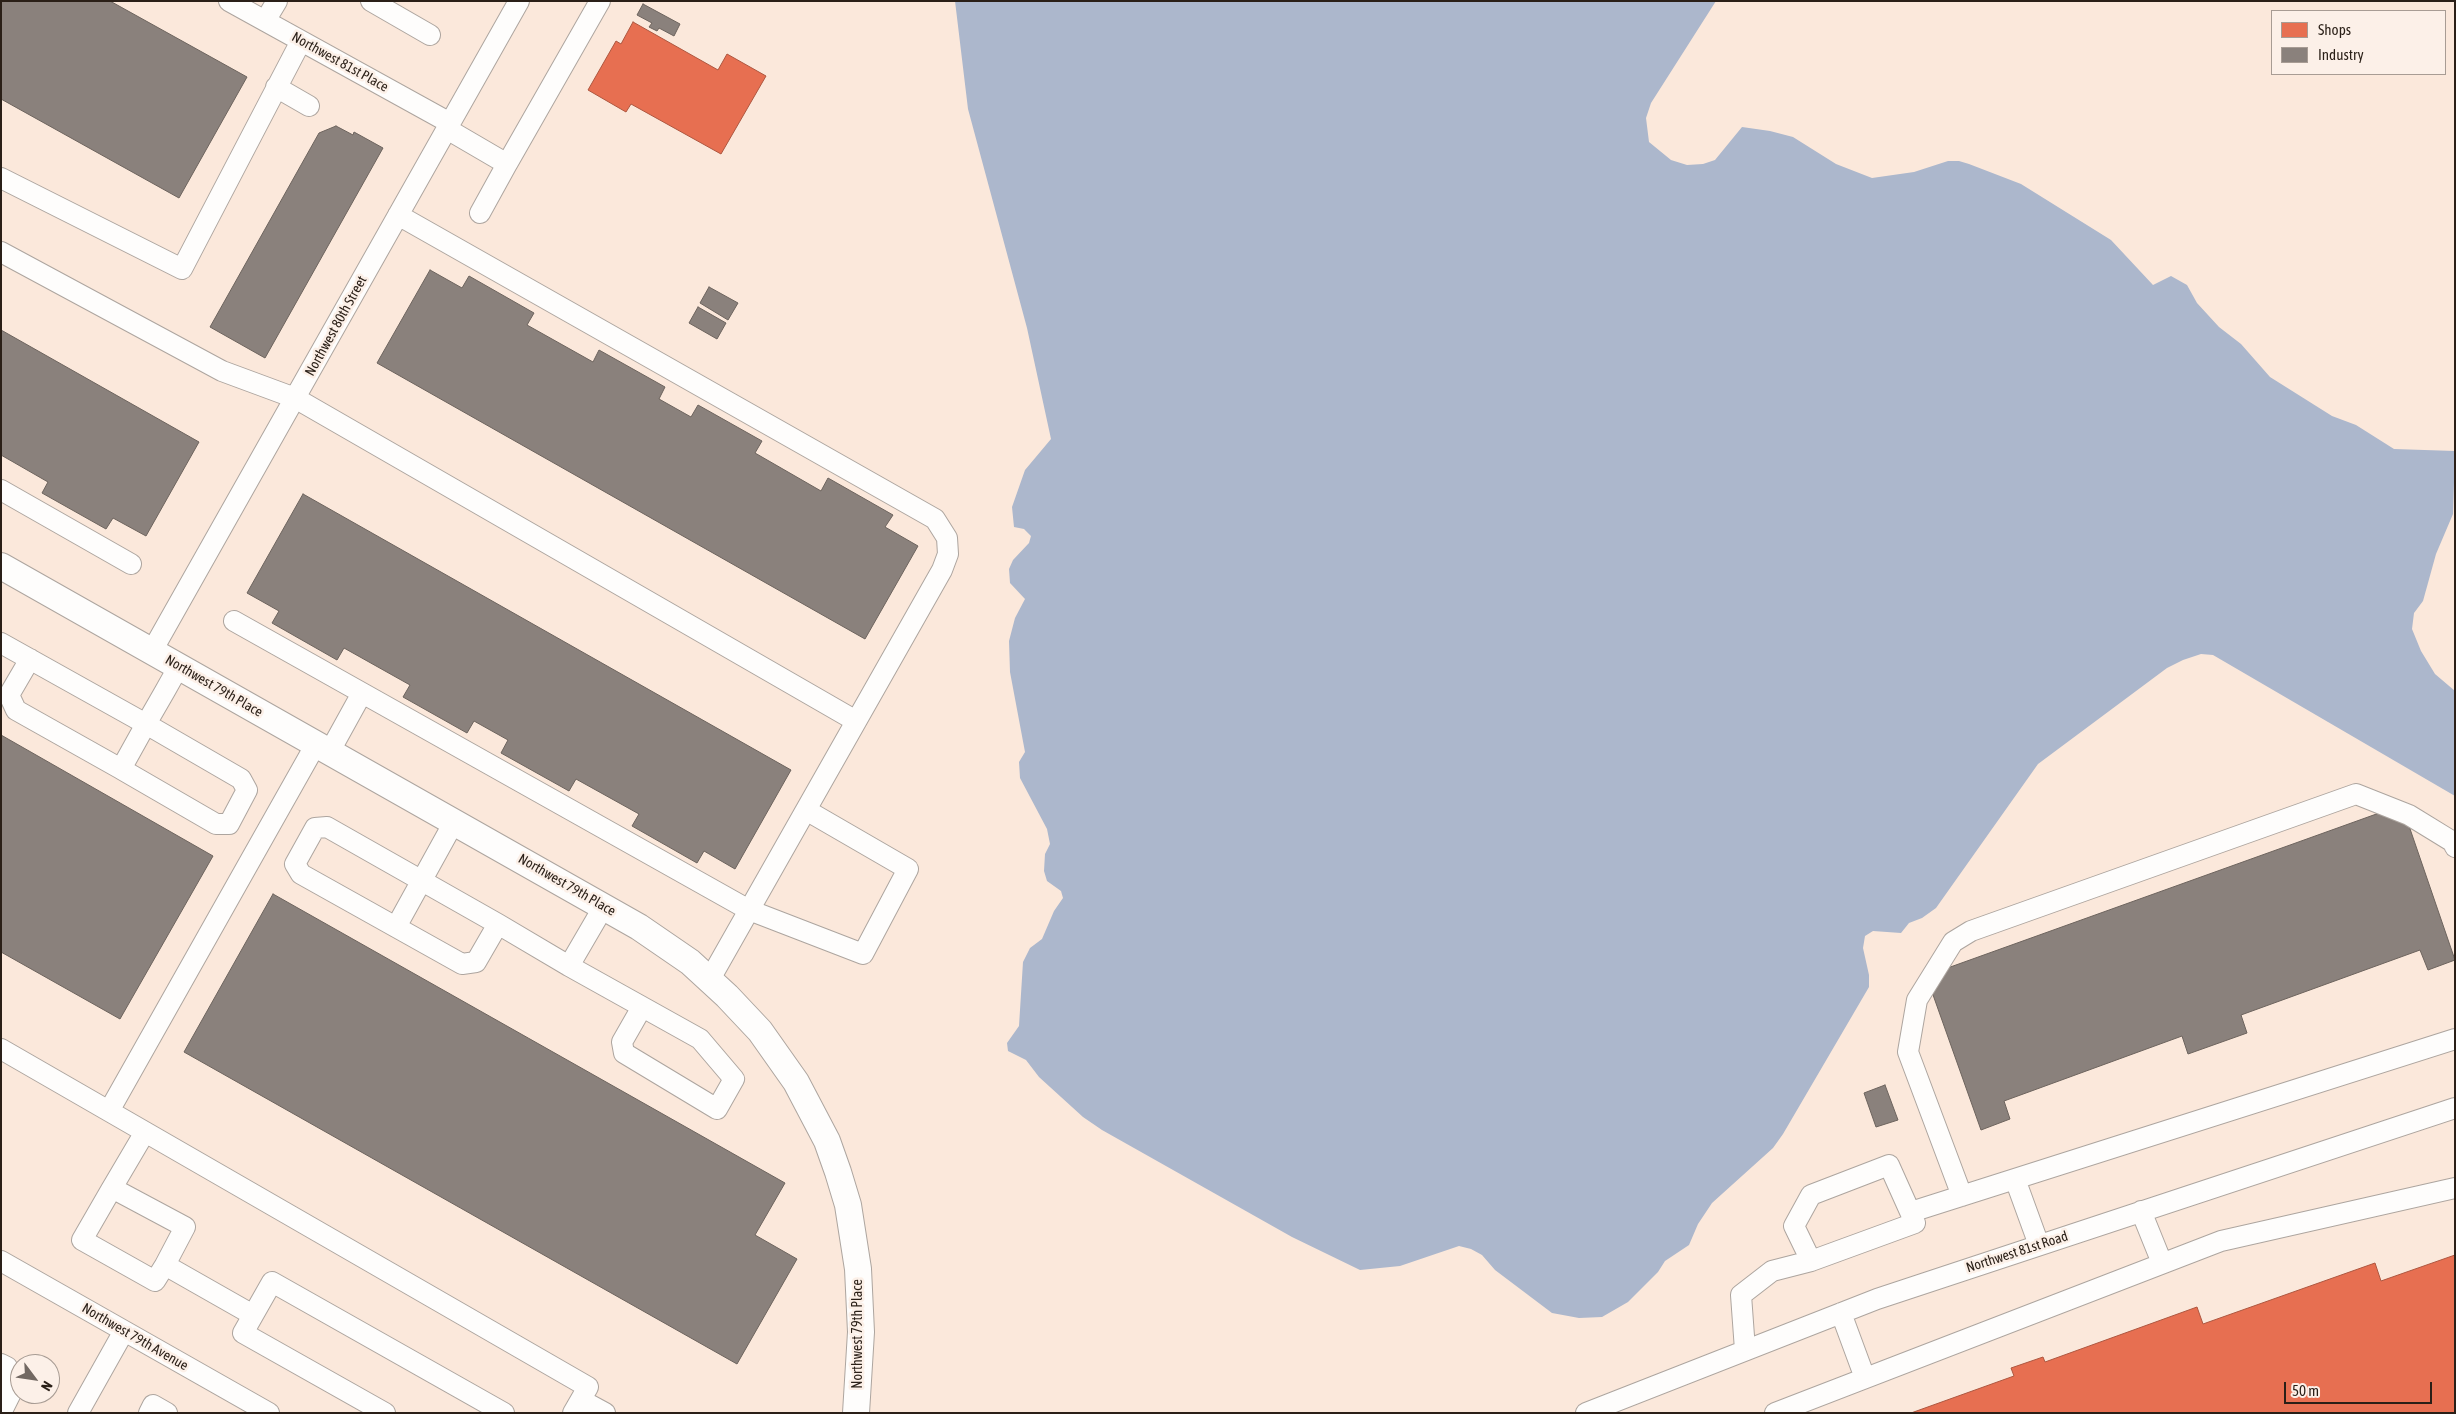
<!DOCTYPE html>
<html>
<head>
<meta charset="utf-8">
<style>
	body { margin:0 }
	#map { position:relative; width:2456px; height:1414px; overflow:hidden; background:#f7f1ec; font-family:"Asap Condensed",sans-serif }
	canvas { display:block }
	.frame { position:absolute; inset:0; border:2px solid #2a1f17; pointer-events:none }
	.legend { position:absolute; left:2271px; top:10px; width:175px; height:65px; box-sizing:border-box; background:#fcf0e8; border:1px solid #a89c94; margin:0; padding:6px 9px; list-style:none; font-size:15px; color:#2a1f17 }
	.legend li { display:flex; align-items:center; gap:10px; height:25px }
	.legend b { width:25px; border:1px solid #a89c94 }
	.north { position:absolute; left:10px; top:1354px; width:50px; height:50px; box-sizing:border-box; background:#fcf0e8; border:1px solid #a89c94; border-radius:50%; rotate:121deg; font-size:14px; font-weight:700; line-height:20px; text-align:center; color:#2a1f17 }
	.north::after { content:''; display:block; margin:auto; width:18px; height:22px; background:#726862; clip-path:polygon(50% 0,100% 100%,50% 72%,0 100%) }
	.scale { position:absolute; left:2284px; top:1382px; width:148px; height:22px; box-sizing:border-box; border:2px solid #2a1f17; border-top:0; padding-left:6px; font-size:15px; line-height:18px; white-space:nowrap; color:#2a1f17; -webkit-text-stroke:4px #fcf0e8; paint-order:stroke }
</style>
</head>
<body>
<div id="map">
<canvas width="2456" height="1414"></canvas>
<div class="frame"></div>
<ul class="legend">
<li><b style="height:14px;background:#e76f51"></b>Shops</li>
<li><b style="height:14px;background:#8a817c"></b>Industry</li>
</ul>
<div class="north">N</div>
<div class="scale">50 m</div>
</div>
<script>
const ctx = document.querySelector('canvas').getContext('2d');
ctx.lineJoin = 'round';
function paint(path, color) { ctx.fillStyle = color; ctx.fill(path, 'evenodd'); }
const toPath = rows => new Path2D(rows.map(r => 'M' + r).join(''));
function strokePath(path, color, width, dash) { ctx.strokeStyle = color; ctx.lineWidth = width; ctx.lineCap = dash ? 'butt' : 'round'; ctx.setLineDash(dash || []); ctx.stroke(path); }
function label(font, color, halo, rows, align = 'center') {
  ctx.font = font + ' "Asap Condensed",sans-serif'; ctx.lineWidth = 5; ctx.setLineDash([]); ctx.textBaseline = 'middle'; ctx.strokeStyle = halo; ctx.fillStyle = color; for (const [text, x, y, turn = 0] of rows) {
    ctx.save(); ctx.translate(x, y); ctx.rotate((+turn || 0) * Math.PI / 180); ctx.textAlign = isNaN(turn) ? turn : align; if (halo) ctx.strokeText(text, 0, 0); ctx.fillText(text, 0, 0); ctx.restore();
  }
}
const built = toPath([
	[1,1,2455,1,2455,1413,1,1413],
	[2272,11,2445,11,2445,74,2272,74],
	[20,1364,50,1364,50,1394,20,1394]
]);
const water = toPath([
	[955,1,1716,1,1651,103,1646,118,1649,142,1671,160,1687,165,1703,164,1715,160,1742,127,1770,131,1793,137,1836,164,1872,178,1914,172,1948,161,1959,161,1969,164,2021,184,2111,240,2153,285,2171,276,2187,285,2197,303,2219,327,2241,344,2270,377,2332,416,2356,425,2394,449,2455,451,2453,514,2436,554,2423,601,2414,613,2412,629,2421,651,2435,674,2455,691,2455,796,2213,655,2201,654,2183,660,2167,668,2038,764,1936,908,1922,918,1909,923,1901,933,1873,931,1865,936,1863,948,1869,975,1869,987,1783,1134,1773,1148,1712,1203,1698,1224,1689,1245,1665,1261,1658,1272,1628,1302,1602,1317,1579,1318,1552,1313,1495,1270,1482,1255,1471,1249,1459,1246,1400,1266,1360,1270,1292,1237,1102,1130,1083,1117,1039,1077,1026,1060,1008,1051,1007,1043,1019,1026,1023,962,1030,948,1042,939,1054,911,1063,898,1061,891,1047,881,1044,871,1045,854,1050,844,1047,829,1020,778,1019,762,1025,752,1010,672,1009,641,1015,618,1025,599,1010,583,1009,569,1013,560,1029,543,1031,536,1024,529,1014,527,1012,507,1025,470,1051,439,1027,328,968,109]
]);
const shops = toPath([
	[633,22,718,70,727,54,766,76,721,154,631,104,626,112,588,90,616,41,621,44,633,22],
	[2455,1255,2455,1413,1911,1413,2014,1376,2011,1368,2043,1357,2045,1362,2197,1307,2203,1324,2375,1263,2381,1281,2455,1255]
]);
const industry = toPath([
	[1,1,110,1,247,77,179,198,1,99,1,1],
	[643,4,680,24,674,36,659,28,657,31,649,27,652,23,637,15,643,4],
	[336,126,353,135,354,132,383,148,265,358,210,327,319,133,336,126],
	[430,270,462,288,469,276,534,313,527,325,593,362,599,350,665,387,659,399,691,417,698,405,762,441,755,453,821,491,828,478,893,515,885,527,918,546,865,639,377,363,430,270],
	[709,287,738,303,728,320,700,303,709,287],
	[698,307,726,323,717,339,689,323,698,307],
	[1,330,199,442,146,536,113,518,106,529,42,493,48,482,1,455,1,330],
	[303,494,791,770,735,869,704,851,697,863,632,826,639,814,576,779,569,791,501,753,508,740,474,721,467,733,403,697,410,685,344,648,337,660,272,623,279,611,247,593,303,494],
	[1,735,213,856,120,1019,1,952,1,735],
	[2382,812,2408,823,2455,960,2428,970,2420,950,2241,1015,2247,1033,2188,1054,2182,1036,2004,1101,2010,1119,1981,1130,1932,992,1942,970,2382,812],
	[273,894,785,1183,755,1235,797,1259,737,1364,184,1052,273,894],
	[1885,1085,1898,1120,1876,1127,1864,1093,1885,1085]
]);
const minor = toPath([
	[229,1,450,123],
	[371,1,430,35],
	[265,21,277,1],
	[276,87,309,106],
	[447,129,507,164,480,213],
	[507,164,600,1],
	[1,178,182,269,301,41],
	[398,215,935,519,947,538,948,554,942,570,710,979],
	[1,252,222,371,295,398,856,721],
	[1,490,131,564],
	[234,621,749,910,863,954,908,869,806,810],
	[1,643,146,724,241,779,247,790,229,824,216,824,121,769,146,724,165,691,179,666],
	[152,651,519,1],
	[30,659,9,695,16,710,121,769],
	[330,751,362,693],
	[604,906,569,966,700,1039,734,1079,717,1109,624,1053,622,1042,642,1007],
	[498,924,476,962,462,964,301,874,295,864,315,828,327,827,498,924,569,966],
	[396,927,454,822],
	[1,1049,588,1387,573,1413],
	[109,1111,316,744],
	[2015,1179,2039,1245],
	[112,1188,145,1132],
	[1962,1196,1908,1052,1917,1000,1953,942,1971,931,2356,794,2409,815,2453,842,2455,847],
	[2141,1211,2162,1263],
	[1911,1212,2455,1039],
	[1,1261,269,1413],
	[165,1265,185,1227,112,1188,82,1240,155,1281,165,1265,253,1315],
	[1841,1313,1865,1378],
	[1745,1350,1741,1295,1772,1271,1811,1261,1915,1223,1889,1165,1811,1195,1794,1226,1811,1261],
	[1,1364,7,1367,11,1393,1,1413],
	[581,1400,605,1413],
	[78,1413,124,1331],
	[149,1413,153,1405,167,1413],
	[385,1413,243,1333,272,1282,504,1413],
	[1586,1413,1877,1299,2455,1108],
	[1775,1413,2221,1241,2455,1188]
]);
const major = toPath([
	[1,566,639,927,690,962,727,996,760,1031,796,1082,827,1141,838,1172,848,1205,858,1269,861,1332,856,1413]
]);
const streetNames = [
	["Northwest 81st Place",340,62,29],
	["Northwest 80th Street",336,326,-61],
	["Northwest 79th Place",214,686,30],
	["Northwest 79th Place",567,885,30],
	["Northwest 81st Road",2017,1252,-18],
	["Northwest 79th Place",858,1334,-90],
	["Northwest 79th Avenue",135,1337,30]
];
paint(built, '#fbe8db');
paint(water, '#acb7cc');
paint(shops, '#e76f51');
strokePath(shops, '#ae5740', 1);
paint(industry, '#8a817c');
strokePath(industry, '#6d645e', 1);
strokePath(minor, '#ada59f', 22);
strokePath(major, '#ada59f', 28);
strokePath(minor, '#fefdfc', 20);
strokePath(major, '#fefdfc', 26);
label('14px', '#2a1f17', '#fcf0e8', streetNames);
</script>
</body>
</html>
